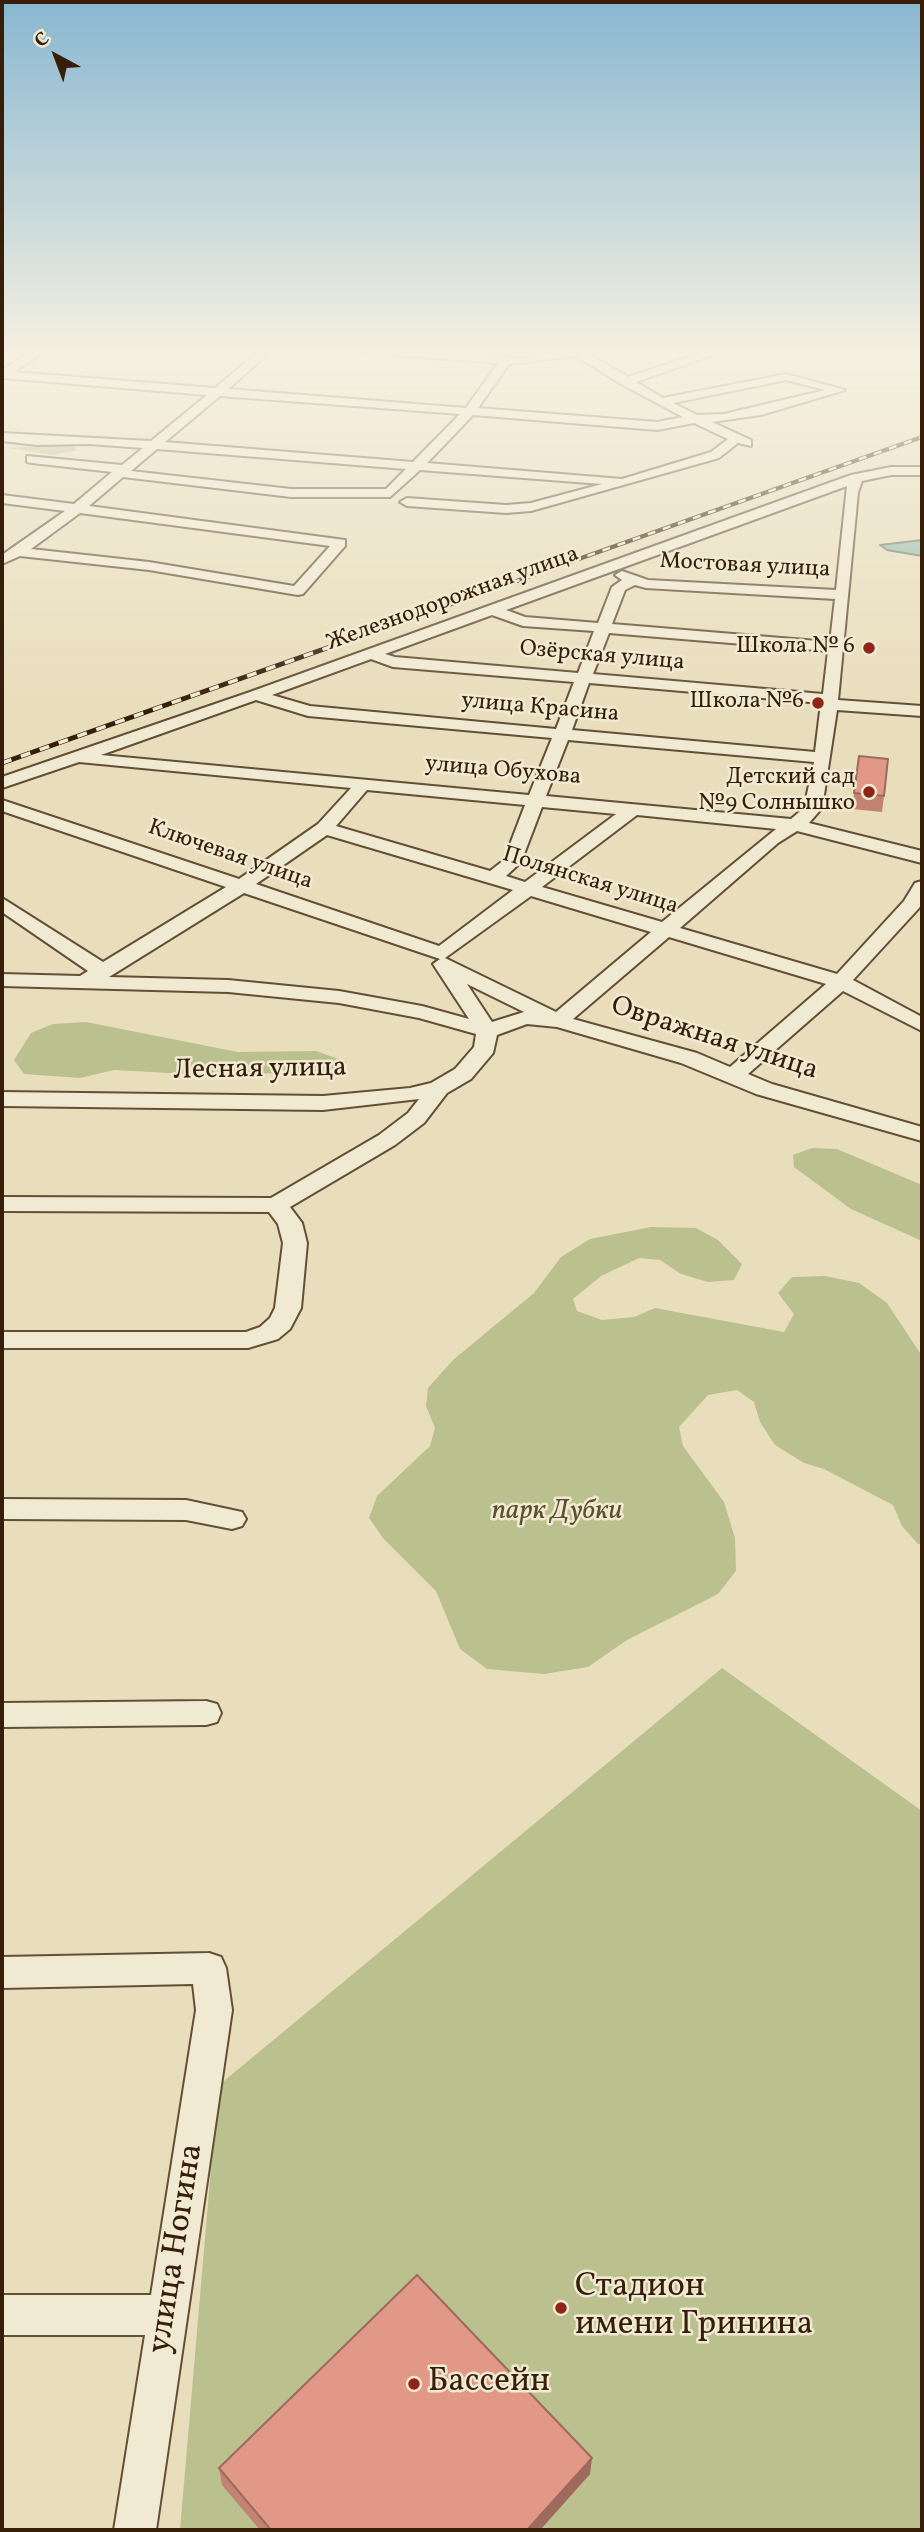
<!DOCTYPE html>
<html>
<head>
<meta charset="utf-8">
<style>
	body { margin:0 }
	#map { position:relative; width:924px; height:2532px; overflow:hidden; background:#e9debc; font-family:Vollkorn,serif }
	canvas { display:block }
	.frame { position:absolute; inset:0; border:4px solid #361e09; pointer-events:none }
	.north { position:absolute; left:21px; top:21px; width:70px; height:70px; -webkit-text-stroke:5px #f1ead3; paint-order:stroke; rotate:319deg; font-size:19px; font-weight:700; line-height:28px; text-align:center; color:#361e09 }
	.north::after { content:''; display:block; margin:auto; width:24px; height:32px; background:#361e09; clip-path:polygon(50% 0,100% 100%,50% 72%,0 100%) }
</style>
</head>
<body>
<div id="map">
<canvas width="924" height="2532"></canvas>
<div class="frame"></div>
<div class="north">С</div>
</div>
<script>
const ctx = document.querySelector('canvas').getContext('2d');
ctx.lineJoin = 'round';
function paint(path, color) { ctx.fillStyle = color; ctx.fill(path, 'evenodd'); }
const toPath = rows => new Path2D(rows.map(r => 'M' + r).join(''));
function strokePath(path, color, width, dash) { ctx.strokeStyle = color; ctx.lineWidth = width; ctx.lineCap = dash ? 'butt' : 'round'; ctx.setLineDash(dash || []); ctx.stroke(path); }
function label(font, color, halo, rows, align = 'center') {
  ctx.font = font + ' Vollkorn,serif'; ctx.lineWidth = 5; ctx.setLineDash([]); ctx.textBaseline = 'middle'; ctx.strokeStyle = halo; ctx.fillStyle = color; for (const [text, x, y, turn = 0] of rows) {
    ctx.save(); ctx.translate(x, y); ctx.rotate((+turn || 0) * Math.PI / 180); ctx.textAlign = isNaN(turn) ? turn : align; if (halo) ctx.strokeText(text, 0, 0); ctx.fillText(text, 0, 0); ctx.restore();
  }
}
const green = toPath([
	[59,445,70,445,77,450,53,455,9,448],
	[86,1022,238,1052,316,1051,347,1062,340,1069,317,1073,189,1074,114,1070,80,1078,24,1074,14,1060,31,1033,53,1024],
	[812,1148,837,1149,922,1185,922,1241,851,1209,794,1167,793,1155],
	[651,1227,696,1228,718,1240,742,1264,734,1280,708,1282,681,1274,660,1260,639,1258,601,1276,573,1299,577,1311,602,1320,634,1317,655,1308,784,1332,794,1314,778,1293,792,1277,825,1276,859,1283,887,1303,922,1356,922,1544,918,1544,902,1526,893,1505,824,1469,804,1463,775,1445,760,1422,754,1402,737,1390,708,1395,679,1427,683,1446,724,1502,735,1538,736,1571,718,1594,627,1640,588,1667,544,1674,487,1669,460,1649,436,1591,383,1538,369,1518,377,1496,430,1446,435,1428,426,1406,428,1388,453,1360,534,1293,561,1257,590,1239],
	[722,1668,922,1811,922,2530,180,2530,218,2086]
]);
const water = toPath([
	[922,540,922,556,887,550,880,545,922,540]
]);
const minor = toPath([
	[36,349,49,349,14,372,215,388,262,349,274,349,228,389,466,408,498,363,352,352,347,349,406,349,522,358,567,349,605,349,589,354,628,377,713,349,730,349,636,382,663,398,786,374,845,390,761,415,712,422,751,440,751,446,738,443,719,458,531,511,506,513,407,506,400,502,407,498,506,505,531,503,602,484,420,470,390,497,291,497,123,477,89,506,345,540,345,546,303,594,298,595,149,570,20,556,2,564,2,555,65,511,2,503,2,495,74,504,112,472,32,463,27,462,27,456,122,465,143,448,90,444,37,445,2,441,2,433,151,441,207,395,2,378,2,370,36,349],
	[576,356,621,384,683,417,657,422,478,408,509,364,576,356],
	[786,380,825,390,724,414,697,415,673,403,786,380],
	[220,396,460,414,413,462,165,442,220,396],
	[473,415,657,430,694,423,728,439,711,452,622,479,427,463,473,415],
	[157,449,406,469,386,489,291,489,131,471,157,449],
	[80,513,330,546,294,586,149,562,31,549,80,513],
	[891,467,922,467,922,475,891,475,862,481,858,492,838,700,922,706,922,716,837,710,822,808,809,823,922,851,922,863,797,831,778,843,680,928,837,974,904,901,915,883,922,881,922,903,919,908,853,980,922,1017,922,1031,843,991,748,1074,772,1084,922,1127,922,1141,756,1094,681,1063,557,1027,527,1024,497,1035,493,1053,471,1079,447,1093,424,1123,395,1145,290,1207,302,1223,307,1243,301,1308,290,1329,278,1339,248,1348,2,1348,2,1332,246,1332,260,1327,270,1318,275,1308,283,1243,278,1224,269,1212,2,1211,2,1197,271,1198,379,1135,408,1113,419,1099,323,1110,2,1106,2,1092,323,1096,410,1088,431,1083,455,1069,474,1047,476,1034,419,1018,339,1003,228,992,2,986,2,974,80,976,88,971,2,912,2,898,103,962,226,887,2,811,2,800,239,879,318,824,351,788,79,762,2,788,2,777,250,692,851,475,891,467],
	[847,486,836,590,648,580,622,571,615,575,622,580,612,587,598,623,525,617,506,610,847,486],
	[635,585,646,588,835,599,830,642,612,624,625,590,635,585],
	[492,615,523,626,594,631,578,673,395,657,385,654,492,615],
	[609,633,828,651,823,694,593,674,609,633],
	[371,659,393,667,574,682,556,729,310,706,272,695,371,659],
	[589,683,821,703,815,752,572,730,589,683],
	[256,700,308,716,552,738,529,795,101,755,256,700],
	[568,740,814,762,804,808,791,819,546,796,568,740],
	[367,790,525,805,504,860,490,871,336,826,367,790],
	[542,807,616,814,525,882,506,876,521,862,542,807],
	[637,815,776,829,662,922,542,887,637,815],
	[327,835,513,890,439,946,256,884,327,835],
	[244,893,440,959,433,964,469,1019,422,1006,339,991,228,980,109,977,244,893],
	[531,896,651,932,556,1012,445,958,531,896],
	[669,937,826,984,730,1067,697,1053,573,1019,669,937],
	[467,984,524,1012,492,1022,467,984],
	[2,1499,186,1500,242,1512,246,1519,242,1526,232,1529,186,1520,2,1519,2,1499],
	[206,1701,217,1704,221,1713,217,1722,206,1725,2,1727,2,1703,206,1701],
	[209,1953,221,1957,226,1968,232,2010,156,2530,114,2530,145,2335,2,2335,2,2295,151,2295,196,2010,193,1984,2,1988,2,1957,209,1953]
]);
const railFar1 = toPath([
	[497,588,922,437]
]);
const rail = toPath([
	[2,763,502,586]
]);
const wall = toPath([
	[859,756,884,796,882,812,852,809],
	[219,2468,590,2474,540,2530,260,2530,222,2485]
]);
const shadedWall = toPath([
	[592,2458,590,2474,540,2530,527,2530]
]);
const building = toPath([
	[859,756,888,759,884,796,854,793,859,756],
	[417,2275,592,2458,527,2530,271,2530,219,2468,417,2275]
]);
const markers = [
	[869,648,7,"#8f2418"],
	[818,703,7,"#8f2418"],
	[869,792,7,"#8f2418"],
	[561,2308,7,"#8f2418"],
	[414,2384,7,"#8f2418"]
];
const farStreetnames = [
	["Мостовая улица",745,567,3],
	["Железнодорожная улица",453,600,-20],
	["Озёрская улица",602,657,5],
	["улица Красина",540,709,5],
	["улица Обухова",503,772,5],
	["Ключевая улица",230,856,19],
	["Полянская улица",590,882,17]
];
const farPoinames = [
	["Школа № 6",855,648],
	["Школа №6",804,703],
	["Детский сад",855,779],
	["№9 Солнышко",855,805]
];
const streetNames = [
	["Овражная улица",714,1040,18],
	["Лесная улица",260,1071,-1]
];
const parkNames = [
	["парк Дубки",557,1513]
];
const nearStreetnames = [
	["улица Ногина",178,2249,-81]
];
const nearPoinames = [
	["Стадион",575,2289],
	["имени Гринина",575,2327],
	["Бассейн",428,2384]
];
paint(green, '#bac08e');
paint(water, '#98bcae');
strokePath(water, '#717d6c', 2);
strokePath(minor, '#634e36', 4);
paint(minor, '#f1ead3');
strokePath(railFar1, '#361e09', 4.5);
strokePath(rail, '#361e09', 5);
strokePath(railFar1, '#f1ead3', 2.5, [8]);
strokePath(rail, '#f1ead3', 3.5, [10]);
paint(wall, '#c28373');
paint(shadedWall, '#9e6a5e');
paint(building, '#e29886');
strokePath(building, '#9e6a5e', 2);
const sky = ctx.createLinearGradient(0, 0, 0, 704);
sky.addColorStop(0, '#88b7d1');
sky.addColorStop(0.5, '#f5f0e1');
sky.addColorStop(1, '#f5f0e100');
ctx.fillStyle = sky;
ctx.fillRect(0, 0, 924, 704);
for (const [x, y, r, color] of markers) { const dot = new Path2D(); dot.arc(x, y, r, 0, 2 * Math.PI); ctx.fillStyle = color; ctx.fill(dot); strokePath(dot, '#f1ead3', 2.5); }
label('23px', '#361e09', '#f1ead3', farStreetnames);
label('23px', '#361e09', '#f1ead3', farPoinames, 'right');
label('28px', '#361e09', '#f1ead3', streetNames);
label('italic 28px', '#5e4f31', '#f1ead3', parkNames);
label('33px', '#361e09', '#f1ead3', nearStreetnames);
label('33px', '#361e09', '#f1ead3', nearPoinames, 'left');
</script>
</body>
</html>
